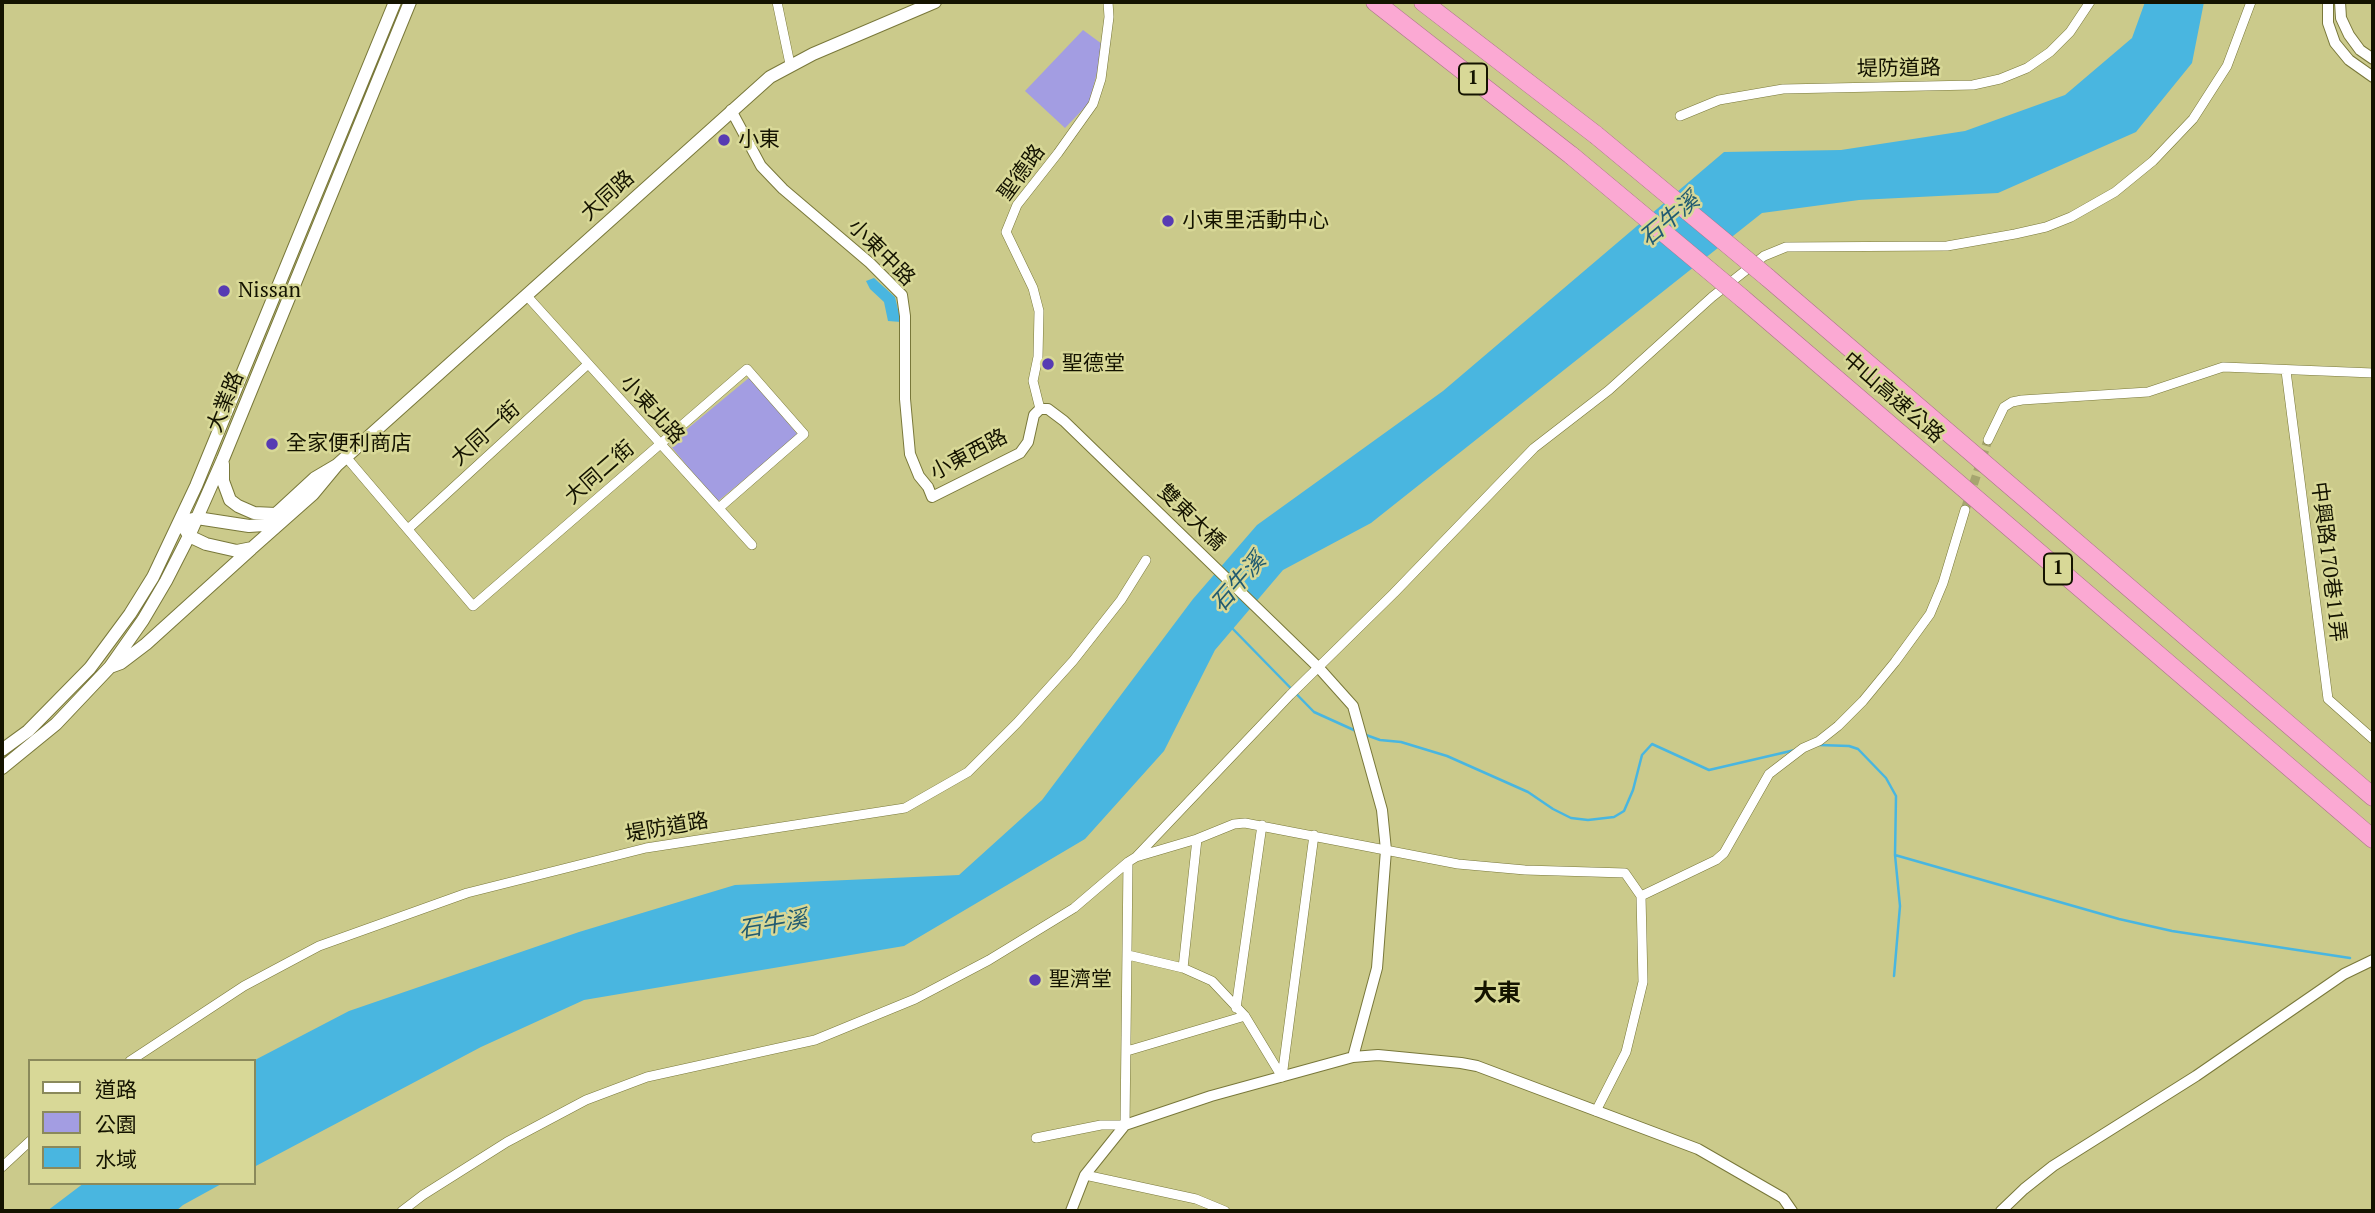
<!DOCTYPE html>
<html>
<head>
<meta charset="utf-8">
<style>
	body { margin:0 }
	#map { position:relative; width:2375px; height:1213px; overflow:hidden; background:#cbca8b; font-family:"PT Serif","Noto Sans TC",serif }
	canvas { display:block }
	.frame { position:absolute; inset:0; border:4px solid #141300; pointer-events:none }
	.legend { position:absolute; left:28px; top:1059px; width:228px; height:126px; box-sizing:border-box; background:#d8d897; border:2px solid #8a895b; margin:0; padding:9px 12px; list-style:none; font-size:21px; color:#141300 }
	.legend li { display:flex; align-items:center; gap:14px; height:35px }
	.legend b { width:35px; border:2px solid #8a895b }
</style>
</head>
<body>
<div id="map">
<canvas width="2375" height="1213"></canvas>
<div class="frame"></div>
<ul class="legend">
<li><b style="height:9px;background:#fff"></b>道路</li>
<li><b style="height:19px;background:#a39de2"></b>公園</li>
<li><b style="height:19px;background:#49b6e0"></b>水域</li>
</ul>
</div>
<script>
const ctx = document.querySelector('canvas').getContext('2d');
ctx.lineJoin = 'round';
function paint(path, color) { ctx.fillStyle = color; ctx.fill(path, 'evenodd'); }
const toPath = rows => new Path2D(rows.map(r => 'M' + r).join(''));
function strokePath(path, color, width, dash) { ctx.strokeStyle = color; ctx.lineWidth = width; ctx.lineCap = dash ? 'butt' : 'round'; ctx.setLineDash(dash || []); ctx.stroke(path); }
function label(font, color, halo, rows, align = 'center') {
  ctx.font = font + ' "PT Serif","Noto Sans TC",serif'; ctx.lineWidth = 5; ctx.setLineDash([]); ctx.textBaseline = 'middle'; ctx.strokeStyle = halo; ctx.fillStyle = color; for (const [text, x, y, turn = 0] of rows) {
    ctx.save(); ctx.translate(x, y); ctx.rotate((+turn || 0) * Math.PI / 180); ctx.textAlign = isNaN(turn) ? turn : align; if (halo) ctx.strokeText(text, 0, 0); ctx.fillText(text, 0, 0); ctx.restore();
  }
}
const green = toPath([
	[1083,30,1102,44,1098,69,1089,103,1065,128,1025,91],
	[750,377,798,435,717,502,669,444]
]);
const water = toPath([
	[2145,2,2204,2,2192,63,2136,132,1998,193,1859,200,1762,213,1371,523,1283,570,1215,650,1164,751,1085,839,904,946,584,1000,481,1047,254,1167,253,1061,349,1011,579,932,735,885,959,875,1042,800,1193,599,1257,525,1443,391,1724,152,1841,150,1965,131,2065,95,2132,38],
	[874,278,895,297,901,322,888,321,884,302,870,289,866,281],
	[84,1183,223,1183,183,1205,176,1211,47,1211]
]);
const stream = toPath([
	[1231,627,1314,712,1356,731],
	[1366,735,1380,740,1401,742,1447,756,1528,792,1553,809,1571,818,1588,820,1614,817,1624,811,1633,790,1642,755,1652,744,1709,770,1795,750],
	[1819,745,1849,746,1858,749,1886,778,1896,796,1895,855,2119,919,2172,931,2350,958],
	[1894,976,1900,906,1895,855]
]);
const minorTunnel = toPath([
	[1965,510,1988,440]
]);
const minor = toPath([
	[777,2,790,64],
	[1680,116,1719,100,1783,89,1973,85,2000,79,2027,68,2050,52,2070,32,2090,2],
	[527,296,752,545],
	[2286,371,2328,699,2373,739],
	[1040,409,1033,381,1038,357,1039,311,1033,288,1006,232,1017,205,1058,153,1093,104,1101,79,1109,17,1108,2],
	[1988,440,2004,407,2012,402,2022,400,2148,392,2223,367,2373,373],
	[346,457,473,606,747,369,804,434,719,508],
	[408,529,587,365],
	[1136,857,1290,695,1394,593,1534,448,1609,390,1712,297,1764,256,1786,247,1947,246,2015,234,2046,227,2071,217,2115,192,2153,161,2193,119,2227,66,2251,2],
	[1641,896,1716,860,1724,853,1769,774,1803,748,1819,741,1838,726,1863,701,1895,662,1930,614,1943,583,1965,510],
	[1128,955,1183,968,1212,981,1245,1016,1282,1077],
	[1183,968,1197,839],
	[1236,1008,1262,825],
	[1127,1051,1245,1016],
	[130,1061,244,986,319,946,467,893,646,848,905,808,968,772,1017,723,1073,661,1121,600,1146,560],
	[1282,1077,1314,835],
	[1036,1138,1101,1125,1125,1125,1128,862,1136,857,1197,839,1234,824,1245,823,1458,864,1525,870,1625,873,1641,896,1643,982,1626,1052,1596,1111],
	[2,1167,30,1141],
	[1085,1175,1196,1199,1225,1211],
	[402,1211,423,1195,507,1142,586,1100,647,1077,815,1040,915,999,989,960,1074,908,1128,862]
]);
const tertiary = toPath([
	[2328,2,2328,23,2335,43,2349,60,2373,77],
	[2340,2,2341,18,2349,35,2360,50,2373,59],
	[731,110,761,166,783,189,870,263,902,295,905,316,905,399,910,454,919,476,928,487,932,497,1020,453,1028,442,1034,415,1040,409,1048,409,1064,421,1319,668,1353,706,1382,810,1386,850,1377,968,1353,1057],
	[1071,1211,1085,1175,1125,1125,1211,1096,1353,1057,1378,1055,1461,1063,1477,1066,1698,1149,1783,1198,1792,1211],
	[2001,1211,2024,1189,2053,1166,2196,1076,2344,974,2373,960]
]);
const secondary = toPath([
	[223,464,223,481,230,500,238,506,254,513,276,514],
	[337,465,315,478,264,525,249,526,197,518,181,522,189,536,206,544,237,551,252,548,313,494,337,465,770,77,813,54,935,2],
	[110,667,121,663,146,644,251,549],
	[2,750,28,731,90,668,130,614,153,577,196,486,395,2],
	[2,768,56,724,110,667,143,620,166,581,189,536,223,459,410,2]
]);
const motorway = toPath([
	[1375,2,1572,156],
	[1423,2,1596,135],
	[1767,277,2373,797],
	[1742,298,2373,839]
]);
const motorwayBridge = toPath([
	[1596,135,1767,277],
	[1572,156,1742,298]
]);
const markers = [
	[724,140,7,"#573bb3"],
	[1168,221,7,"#573bb3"],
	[224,291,7,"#573bb3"],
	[1048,364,7,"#573bb3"],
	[272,444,7,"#573bb3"],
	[1035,980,7,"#573bb3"]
];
const shields = [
	[1473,79,28],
	[2058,569,28]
];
const shieldNames = [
	["1",1473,79],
	["1",2058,569]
];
const streetNames = [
	["堤防道路",1899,69,-1],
	["聖德路",1022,173,-54],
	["大同路",608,196,-42],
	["小東中路",881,253,45],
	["中山高速公路",1893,398,41],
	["大業路",226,402,-68],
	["小東北路",652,410,48],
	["大同一街",486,434,-42],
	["小東西路",969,455,-28],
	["大同二街",600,473,-41],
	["雙東大橋",1191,518,44],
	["中興路170巷11弄",2328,562,83],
	["堤防道路",667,828,-10]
];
const poiNames = [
	["小東",738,140],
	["小東里活動中心",1182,221],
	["Nissan",238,291],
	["聖德堂",1062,364],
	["全家便利商店",286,444],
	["聖濟堂",1049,980]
];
const waterNames = [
	["石牛溪",1670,220,-40],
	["石牛溪",1239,583,-49],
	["石牛溪",773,925,-10]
];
const quarterNames = [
	["大東",1497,994]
];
paint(green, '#a39de2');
paint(water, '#49b6e0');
strokePath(stream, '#49b6e0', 2.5);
strokePath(minorTunnel, '#a6a56f', 9, [9, 4.5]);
strokePath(minor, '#79783a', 10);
strokePath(tertiary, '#79783a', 12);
strokePath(secondary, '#79783a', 14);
strokePath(motorway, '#aa7489', 19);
strokePath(minor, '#fff', 9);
strokePath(tertiary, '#fff', 10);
strokePath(secondary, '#fff', 12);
strokePath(motorway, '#fba9d3', 18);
strokePath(motorwayBridge, '#aa7489', 19, []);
strokePath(motorwayBridge, '#fba9d3', 18);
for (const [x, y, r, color] of markers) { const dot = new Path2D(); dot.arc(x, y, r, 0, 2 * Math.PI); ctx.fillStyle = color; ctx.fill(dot); strokePath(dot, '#d8d897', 2.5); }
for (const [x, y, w] of shields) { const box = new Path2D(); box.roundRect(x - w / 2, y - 15.5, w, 31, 5); ctx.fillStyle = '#d8d897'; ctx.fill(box); strokePath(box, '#141300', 2); }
label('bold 19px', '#141300', null, shieldNames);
label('21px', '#141300', '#d8d897', streetNames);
label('21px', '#141300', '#d8d897', poiNames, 'left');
label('italic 23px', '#215b71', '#d8d897', waterNames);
label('bold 24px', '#141300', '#d8d897', quarterNames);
</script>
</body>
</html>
